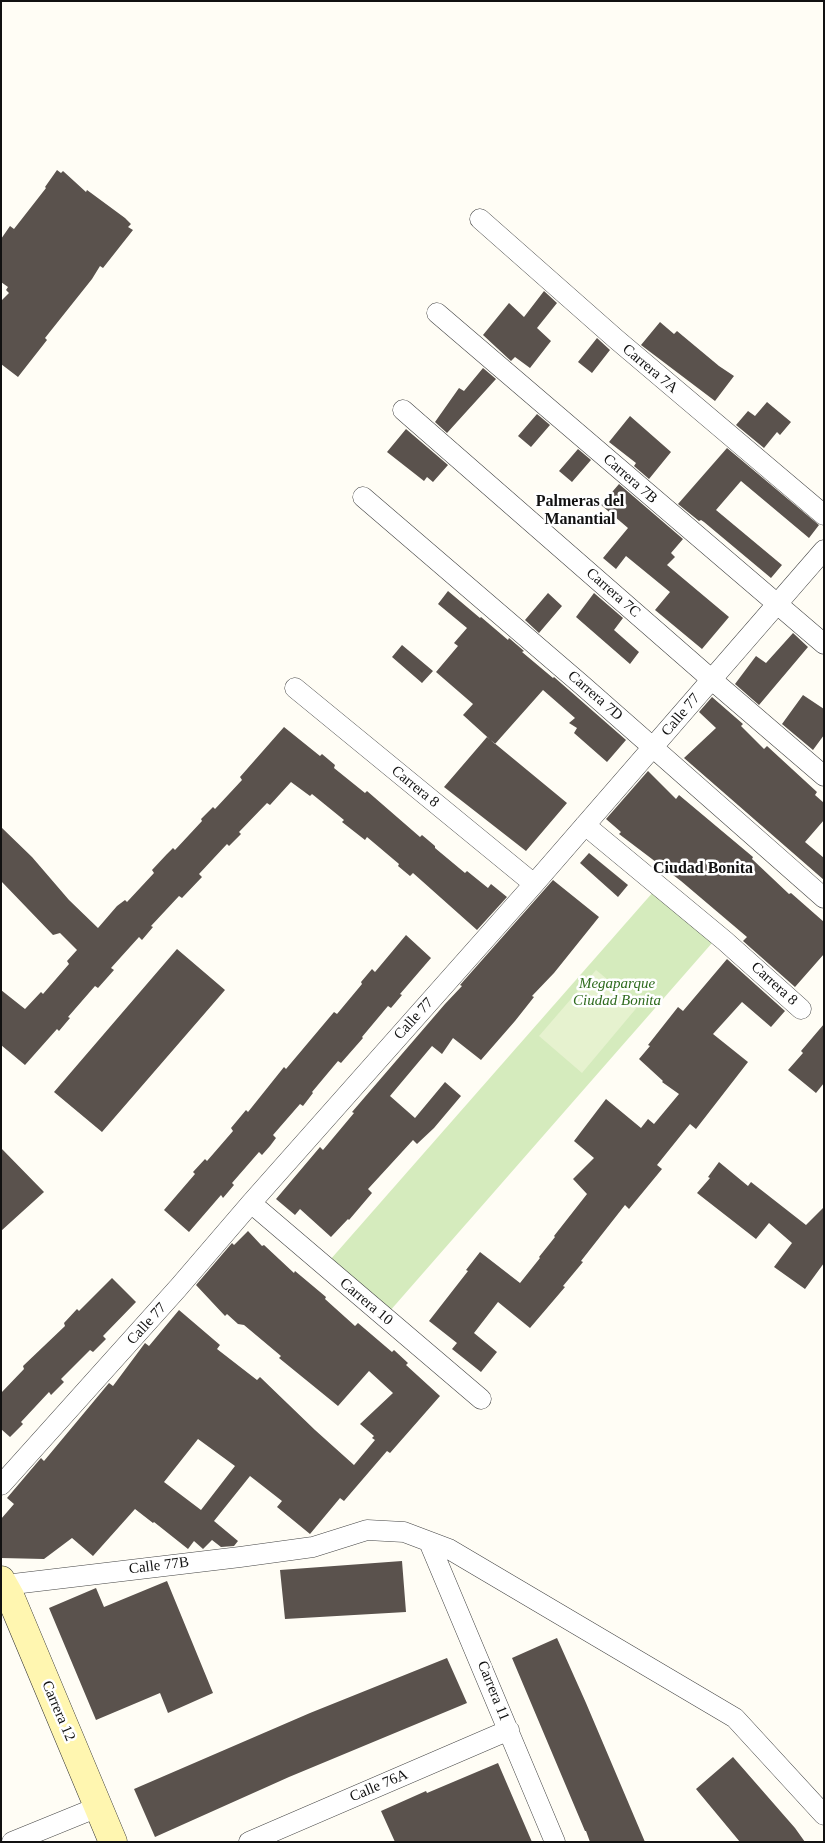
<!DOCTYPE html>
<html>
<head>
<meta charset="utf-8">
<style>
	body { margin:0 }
	#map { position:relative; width:825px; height:1843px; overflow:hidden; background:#fffdf5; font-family:Georgia,serif }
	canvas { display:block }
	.frame { position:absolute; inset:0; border:2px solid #111; pointer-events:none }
</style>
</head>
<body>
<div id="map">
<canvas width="825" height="1843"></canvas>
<div class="frame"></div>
</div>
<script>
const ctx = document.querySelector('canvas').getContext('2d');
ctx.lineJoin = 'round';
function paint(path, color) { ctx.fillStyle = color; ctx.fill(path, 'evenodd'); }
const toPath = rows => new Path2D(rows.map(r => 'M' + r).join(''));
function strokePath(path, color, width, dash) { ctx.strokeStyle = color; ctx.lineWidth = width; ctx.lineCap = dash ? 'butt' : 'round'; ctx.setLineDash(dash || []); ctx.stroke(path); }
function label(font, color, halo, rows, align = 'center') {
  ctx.font = font + ' Georgia,serif'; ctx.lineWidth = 5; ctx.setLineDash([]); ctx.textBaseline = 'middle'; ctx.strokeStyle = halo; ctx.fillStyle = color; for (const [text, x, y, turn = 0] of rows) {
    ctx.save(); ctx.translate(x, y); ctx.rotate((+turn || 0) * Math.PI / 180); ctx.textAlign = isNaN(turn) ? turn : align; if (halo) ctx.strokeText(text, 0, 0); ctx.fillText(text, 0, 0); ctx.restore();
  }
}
const green = toPath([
	[654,891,712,943,389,1312,330,1260]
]);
const pitch = toPath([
	[596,970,639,1005,582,1073,539,1036]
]);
const building = toPath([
	[57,170,61,173,63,171,86,192,87,190,125,218,131,224,128,227,133,230,103,268,100,266,92,279,45,338,47,340,18,377,1,364,1,301,9,293,6,290,8,287,1,282,1,239,10,226,14,229,46,188,45,187],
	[544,291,557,303,537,328,551,341,530,368,515,357,511,361,483,335,509,303,524,317],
	[660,322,674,334,677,331,719,366,734,376,715,401,641,345],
	[597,338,610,350,592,373,578,362],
	[483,368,496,379,447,433,435,422,459,388,464,391],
	[767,402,791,422,780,435,777,432,764,448,736,425,748,411,755,416],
	[537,414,550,425,531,447,518,436],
	[630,416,671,452,649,479,634,466,636,463,609,442],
	[406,429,448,465,433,482,427,477,424,481,387,452],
	[727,448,819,525,809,538,741,481,716,510,782,565,771,578,704,522,701,520,699,521,678,504],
	[578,449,591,460,572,482,559,471],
	[619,484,683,539,671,553,675,557,667,565,729,617,702,649,655,610,670,592,626,556,616,569,603,558,628,528,601,505],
	[448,591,480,618,481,617,508,640,509,638,524,651,522,652,553,678,554,677,626,740,607,762,574,733,577,728,569,723,575,718,543,690,495,744,463,715,473,704,436,672,458,646,454,643,467,628,438,604],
	[548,593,562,606,539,633,525,620],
	[594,593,623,618,614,630,639,652,630,664,576,617],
	[793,633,808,647,759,705,735,684,756,656,766,663],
	[402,645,433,671,422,683,392,657],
	[803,695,824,709,824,735,813,750,782,724],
	[712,697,743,724,741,726,764,749,767,746,817,792,815,795,824,803,824,820,805,842,824,858,824,880,684,758,716,728,699,712],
	[284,727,320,756,322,754,335,765,334,768,365,793,367,791,420,837,422,835,435,846,435,848,465,873,467,871,488,888,491,884,507,897,477,930,413,873,410,876,398,866,399,864,367,837,365,840,342,822,344,820,312,794,310,796,291,782,270,805,267,803,239,832,241,834,229,846,227,844,199,874,202,877,182,898,179,896,151,926,153,927,142,940,139,937,111,968,114,970,98,988,95,986,68,1017,70,1018,59,1031,57,1029,25,1065,1,1045,1,990,25,1009,41,992,43,994,69,964,67,961,77,950,60,933,53,935,1,881,1,827,32,857,69,900,98,928,117,906,125,900,127,902,154,873,152,870,167,854,173,848,175,850,202,821,201,819,213,807,215,809,242,780,240,777],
	[487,737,567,803,526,851,444,787],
	[648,771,676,799,679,795,753,857,752,859,789,894,791,893,824,922,824,954,795,987,743,941,747,937,681,881,619,834,621,832,606,819],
	[589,853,628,885,618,897,580,863],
	[553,880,599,917,554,973,532,996,534,997,515,1021,481,1060,453,1038,442,1054,432,1046,390,1096,415,1118,445,1082,461,1096,434,1128,417,1144,413,1140,368,1189,372,1193,349,1220,348,1219,331,1237,300,1209,295,1215,276,1199,320,1147,323,1150,354,1113,352,1112,445,1004,462,986,460,985],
	[406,935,431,958,400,994,402,995,391,1008,388,1006,362,1037,363,1038,341,1063,338,1061,312,1092,313,1093,303,1106,300,1104,273,1135,276,1138,270,1146,262,1155,259,1152,232,1183,234,1185,223,1198,221,1195,189,1232,164,1210,195,1174,193,1172,205,1159,207,1161,233,1131,231,1128,246,1110,248,1112,284,1067,286,1069,334,1012,337,1014,362,984,361,982,372,969,375,972],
	[177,949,225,990,102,1132,54,1092],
	[727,959,785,1011,771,1027,742,1002,713,1034,748,1062,696,1129,690,1124,657,1165,662,1169,629,1209,625,1205,581,1261,583,1262,563,1286,565,1287,530,1328,498,1302,474,1333,497,1352,481,1372,452,1349,457,1343,429,1321,468,1271,466,1270,480,1252,520,1283,540,1258,539,1257,555,1237,554,1236,587,1194,573,1179,594,1158,574,1141,606,1099,641,1128,648,1119,654,1124,679,1094,662,1082,663,1081,639,1059,650,1046,648,1045,678,1007,683,1011],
	[824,1024,824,1083,816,1093,788,1070,803,1053,801,1051],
	[1,1148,44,1192,1,1231],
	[719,1162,748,1186,751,1182,806,1225,824,1207,824,1263,805,1289,774,1267,792,1243,769,1223,756,1239,697,1193,710,1178,708,1177],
	[248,1231,262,1246,264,1245,294,1273,295,1271,326,1297,325,1299,355,1326,358,1323,392,1352,394,1350,408,1363,406,1365,440,1396,390,1453,387,1451,344,1501,340,1498,310,1534,277,1507,282,1501,250,1476,214,1521,238,1541,234,1546,221,1547,212,1540,203,1549,194,1541,188,1549,154,1522,153,1523,135,1509,93,1556,72,1538,44,1559,1,1558,1,1519,14,1504,7,1498,41,1458,44,1461,109,1383,113,1386,145,1343,149,1346,179,1310,220,1345,217,1349,257,1380,260,1377,315,1430,354,1465,375,1440,372,1438,374,1436,360,1424,393,1393,369,1371,338,1406,279,1358,281,1356,244,1325,238,1324,227,1314,225,1316,196,1285,232,1243,234,1245],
	[198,1439,235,1466,201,1510,164,1482],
	[112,1278,136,1302,103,1336,106,1339,93,1352,90,1350,61,1379,64,1382,51,1395,49,1392,21,1422,23,1424,10,1437,1,1429,1,1393,24,1369,23,1366,65,1326,64,1323,77,1309,79,1311],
	[402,1561,406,1612,285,1619,280,1570],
	[167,1581,213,1693,168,1713,160,1693,96,1720,49,1608,96,1588,104,1607],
	[557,1638,586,1703,645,1842,590,1842,586,1831,585,1831,512,1658],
	[447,1658,467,1703,289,1777,155,1837,134,1789,310,1713],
	[733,1757,795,1828,805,1842,740,1842,696,1789],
	[498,1763,532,1842,395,1842,381,1811,426,1791,427,1793]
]);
const minor = toPath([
	[480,219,616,339,824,515],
	[437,313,824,644],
	[403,410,711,679,824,776],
	[363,497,582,685,824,898],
	[295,688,534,884],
	[585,825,725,941,801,1009],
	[251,1203,481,1399],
	[1,1485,178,1288,251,1203,534,884,824,550],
	[429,1542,555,1842],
	[5,1585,240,1557,313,1547,367,1530,404,1532,449,1549,735,1718,824,1815],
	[12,1842,98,1807],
	[249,1842,509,1730]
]);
const secondary = toPath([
	[1,1580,10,1596,113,1842]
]);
const streetNames = [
	["Carrera 7A",650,369,40],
	["Carrera 7B",630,479,41],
	["Carrera 7C",613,593,41],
	["Carrera 7D",595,696,41],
	["Calle 77",681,715,-50],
	["Carrera 8",415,787,39],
	["Carrera 8",774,984,42],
	["Calle 77",414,1019,-48],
	["Carrera 10",366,1302,40],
	["Calle 77",147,1324,-48],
	["Calle 77B",159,1566,-7],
	["Carrera 11",493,1691,68],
	["Carrera 12",58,1711,67],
	["Calle 76A",379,1786,-23]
];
const parkNames = [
	["Megaparque",617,984],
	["Ciudad Bonita",617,1001]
];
const neighbourhoodNames = [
	["Palmeras del",580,502],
	["Manantial",580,520],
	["Ciudad Bonita",703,869]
];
paint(green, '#d5ebbd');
paint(pitch, '#e6f2cf');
paint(building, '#5a524d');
strokePath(minor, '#444', 21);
strokePath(secondary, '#333', 29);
strokePath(minor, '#fff', 20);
strokePath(secondary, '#fff6b0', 28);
label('15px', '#111', '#fff', streetNames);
label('italic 15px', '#2f6b1f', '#fff', parkNames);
label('bold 16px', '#111', '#fff', neighbourhoodNames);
</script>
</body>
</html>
